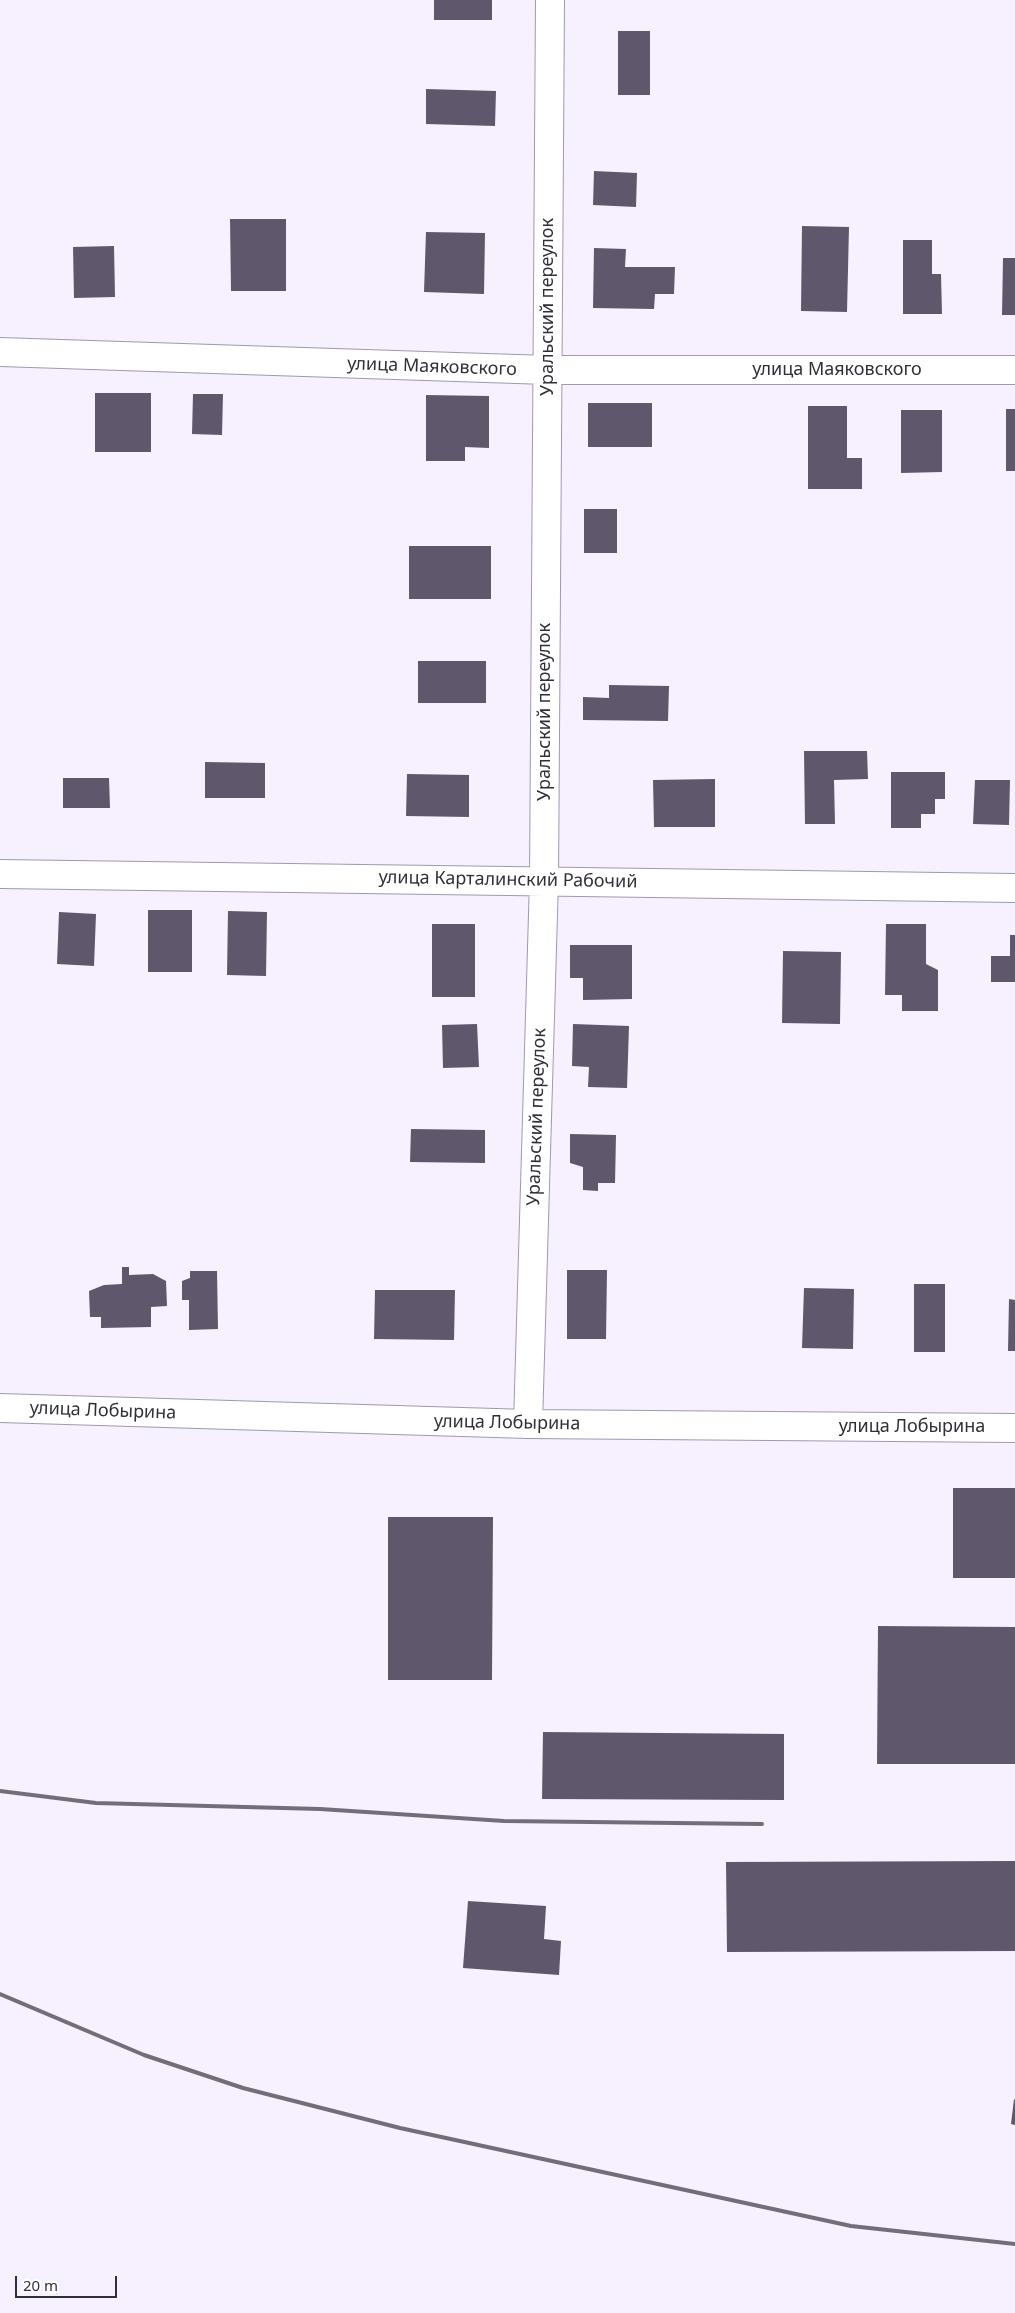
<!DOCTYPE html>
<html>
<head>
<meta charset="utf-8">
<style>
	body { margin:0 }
	#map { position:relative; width:1015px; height:2313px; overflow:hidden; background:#f6f0ff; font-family:"Noto Sans",sans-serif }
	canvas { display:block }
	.scale { position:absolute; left:15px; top:2276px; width:102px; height:22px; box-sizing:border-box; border:2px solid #312e37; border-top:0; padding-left:6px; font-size:15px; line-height:18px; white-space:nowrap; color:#312e37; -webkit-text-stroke:4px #fff; paint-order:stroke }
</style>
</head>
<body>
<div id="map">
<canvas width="1015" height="2313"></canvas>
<div class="scale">20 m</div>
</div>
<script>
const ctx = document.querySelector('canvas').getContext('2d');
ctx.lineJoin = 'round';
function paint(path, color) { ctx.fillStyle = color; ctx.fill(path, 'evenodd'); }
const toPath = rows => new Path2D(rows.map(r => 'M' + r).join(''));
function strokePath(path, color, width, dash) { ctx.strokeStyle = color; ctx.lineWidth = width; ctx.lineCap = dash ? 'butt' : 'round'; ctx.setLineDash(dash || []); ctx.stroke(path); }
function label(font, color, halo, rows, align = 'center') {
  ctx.font = font + ' "Noto Sans",sans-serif'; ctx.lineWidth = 5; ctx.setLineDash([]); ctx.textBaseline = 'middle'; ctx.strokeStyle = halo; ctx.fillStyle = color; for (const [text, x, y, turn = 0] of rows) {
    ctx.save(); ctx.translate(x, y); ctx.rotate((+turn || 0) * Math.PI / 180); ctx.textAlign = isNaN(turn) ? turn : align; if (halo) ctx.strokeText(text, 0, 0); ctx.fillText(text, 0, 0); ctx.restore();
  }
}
const building = toPath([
	[434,0,492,0,492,20,434,20],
	[618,31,650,31,650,95,618,95],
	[426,89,496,91,495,126,426,124],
	[594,171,637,173,636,207,593,205],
	[230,219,286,219,286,291,231,291],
	[802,226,849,227,847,312,801,311],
	[426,232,485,233,484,294,424,292],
	[903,240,932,240,932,274,941,274,942,314,903,314],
	[114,246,115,297,74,298,73,247],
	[594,248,626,249,625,267,675,267,674,294,655,294,654,309,593,308],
	[1003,258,1015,258,1015,315,1002,315],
	[95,393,151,393,151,452,95,452],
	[193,394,223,394,222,435,192,434],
	[426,395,489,396,489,448,465,447,465,461,426,461],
	[588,403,652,403,652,447,588,447],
	[808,406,847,406,847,458,862,458,862,489,808,489],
	[1006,409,1015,409,1015,471,1006,471],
	[901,410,942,410,942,472,901,473],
	[584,509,617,509,617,553,584,553],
	[409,546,491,546,491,599,409,599],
	[418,661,486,661,486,703,418,703],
	[609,685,669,686,668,721,583,720,583,697,609,698],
	[804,751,867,751,868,779,834,780,835,824,805,824],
	[205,762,265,763,265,798,205,798],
	[891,772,945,772,945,799,935,799,935,814,921,814,921,828,891,828],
	[407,774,469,775,469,817,406,816],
	[63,778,109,778,110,808,63,808],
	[715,779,715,827,654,827,653,780],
	[975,780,1010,780,1009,825,973,824],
	[148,910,192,910,192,972,148,972],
	[228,911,267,912,266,976,227,975],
	[59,912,96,914,94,966,57,964],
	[432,924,475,924,475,997,432,997],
	[886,924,926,924,926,964,938,970,938,1011,902,1011,902,995,885,995],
	[1010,935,1015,935,1015,982,991,982,991,956,1010,956],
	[570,945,632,945,632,999,583,1000,583,978,570,978],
	[783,951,841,952,840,1024,782,1023],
	[477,1024,479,1067,443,1068,442,1025],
	[573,1024,629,1026,627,1088,588,1087,589,1067,572,1066],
	[411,1129,485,1130,485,1163,410,1162],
	[570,1134,616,1135,615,1183,598,1183,598,1191,583,1190,583,1167,570,1163],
	[122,1267,129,1267,129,1275,153,1274,166,1281,167,1306,151,1307,151,1327,101,1328,101,1317,90,1317,89,1291,104,1285,122,1284],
	[567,1270,607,1270,606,1339,567,1339],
	[190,1271,217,1271,218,1329,189,1330,189,1300,182,1300,182,1281,190,1278],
	[914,1284,945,1284,945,1352,914,1352],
	[804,1288,854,1289,853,1349,802,1348],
	[375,1290,455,1290,454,1340,374,1339],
	[1009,1299,1015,1300,1015,1351,1008,1351],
	[953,1488,1015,1488,1015,1578,953,1578],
	[388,1517,493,1517,492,1680,388,1680],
	[878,1626,1015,1627,1015,1764,877,1764],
	[543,1732,784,1734,784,1800,542,1799],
	[1015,1861,1015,1951,727,1952,726,1862],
	[468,1901,546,1906,544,1939,561,1941,559,1975,463,1968],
	[1014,2099,1015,2100,1015,2125,1011,2124]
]);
const minor = toPath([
	[0,352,547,370,1015,370],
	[0,874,1015,888],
	[0,1408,528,1424,1015,1428],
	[528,1424,544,880,550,0]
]);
const rail = toPath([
	[0,1791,96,1803,320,1809,504,1821,762,1824],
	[0,1994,144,2055,243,2088,400,2128,851,2226,1015,2244]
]);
const streetNames = [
	["Уральский переулок",548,307,-90],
	["улица Маяковского",432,367,2],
	["улица Маяковского",837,370],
	["Уральский переулок",545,712,-90],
	["улица Карталинский Рабочий",508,880,1],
	["Уральский переулок",537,1117,-88],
	["улица Лобырина",103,1411,2],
	["улица Лобырина",507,1423,1],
	["улица Лобырина",912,1427]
];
paint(building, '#5f576b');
strokePath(minor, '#a198ae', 30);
strokePath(minor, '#fff', 28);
strokePath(rail, '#726e79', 4);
label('18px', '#312e37', '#fff', streetNames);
</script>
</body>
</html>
